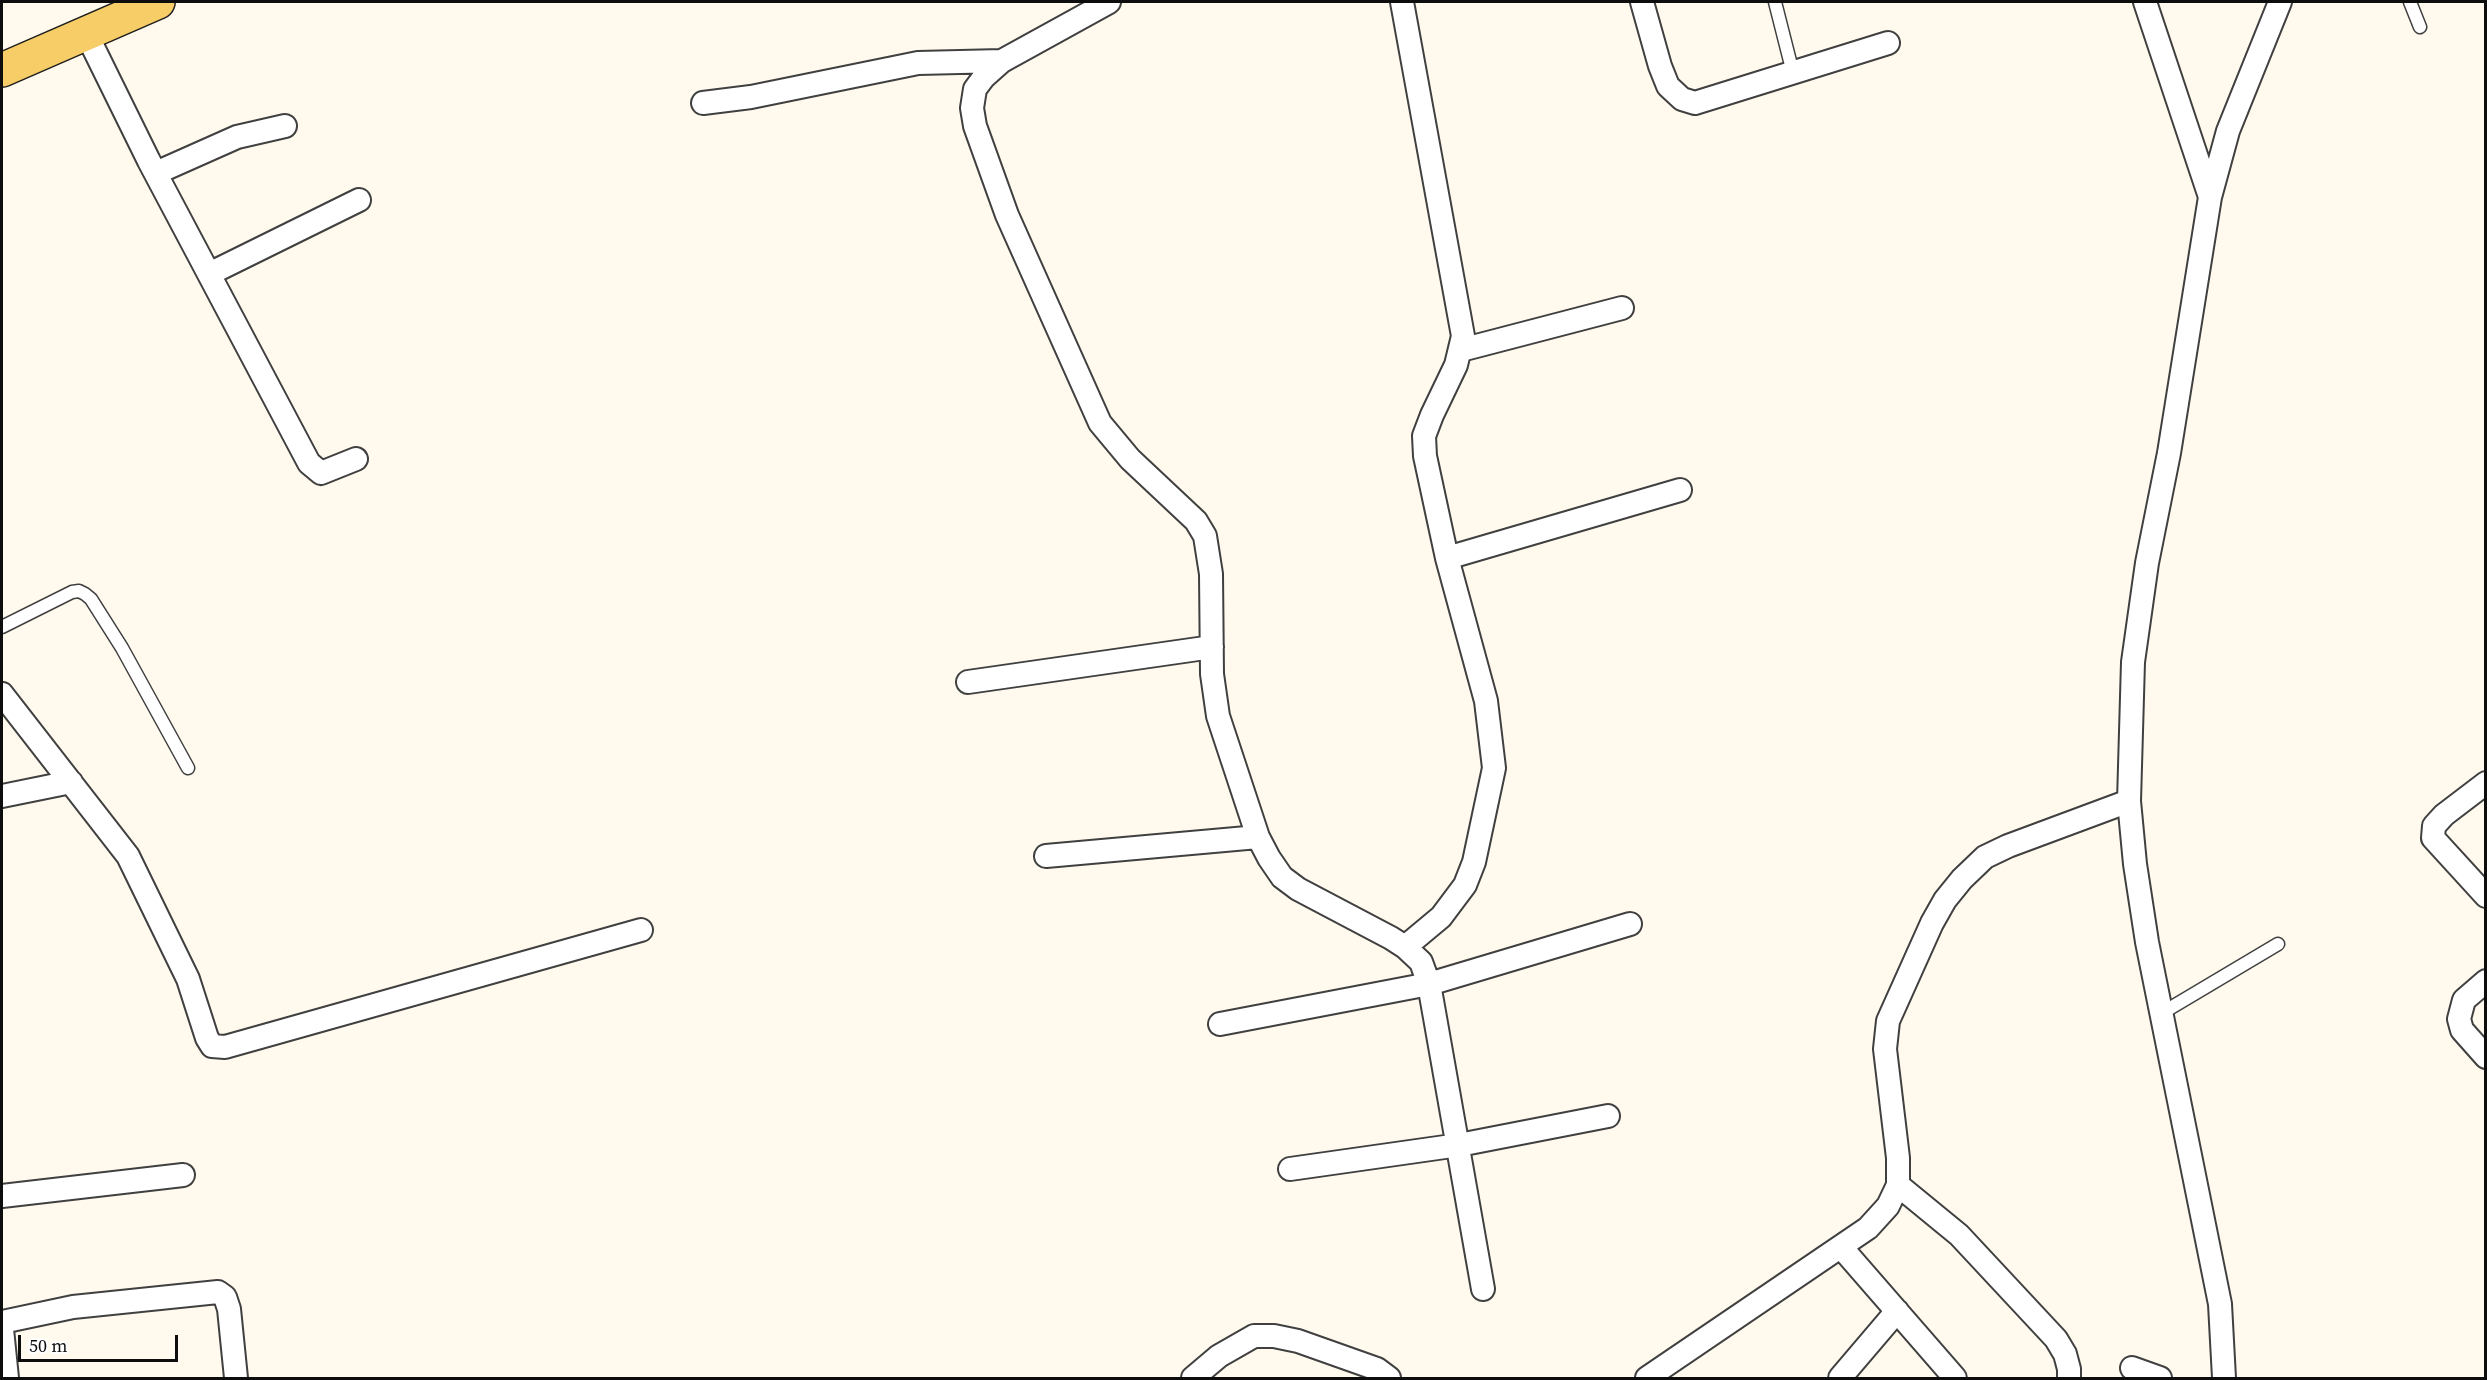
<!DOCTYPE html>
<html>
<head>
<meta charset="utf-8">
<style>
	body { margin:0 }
	#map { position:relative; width:2487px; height:1380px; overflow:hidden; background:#fffaed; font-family:"Source Serif 4",serif }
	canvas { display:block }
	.frame { position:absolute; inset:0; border:3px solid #0d0d0d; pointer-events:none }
	.scale { position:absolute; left:18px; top:1335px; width:160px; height:27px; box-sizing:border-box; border:3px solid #0d0d0d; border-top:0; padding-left:8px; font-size:18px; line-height:21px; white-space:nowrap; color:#0d0d0d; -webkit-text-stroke:4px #fff; paint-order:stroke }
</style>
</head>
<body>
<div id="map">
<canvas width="2487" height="1380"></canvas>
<div class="frame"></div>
<div class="scale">50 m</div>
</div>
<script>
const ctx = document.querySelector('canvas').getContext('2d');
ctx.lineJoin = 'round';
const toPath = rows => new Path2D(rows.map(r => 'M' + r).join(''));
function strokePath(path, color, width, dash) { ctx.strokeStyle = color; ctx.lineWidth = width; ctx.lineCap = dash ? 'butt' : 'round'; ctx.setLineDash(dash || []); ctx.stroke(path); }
const service = toPath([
	[1775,2,1793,73],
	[2410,2,2420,27],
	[2,627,72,592,79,591,85,594,91,599,122,648,188,768],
	[2162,1013,2278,944]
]);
const minor = toPath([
	[1109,2,1002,61,984,77,975,89,972,108,975,126,1007,215,1100,423,1130,459,1196,521,1205,536,1211,574,1212,674,1218,716,1258,837,1269,858,1282,877,1298,889,1391,938,1405,947,1421,962,1429,984,1434,1012,1483,1289],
	[1402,2,1463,336,1456,365,1432,415,1424,436,1425,456,1447,558,1486,701,1494,768,1474,862,1465,885,1441,917,1405,947],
	[1642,2,1660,66,1668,86,1682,99,1695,103,1888,43],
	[2145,2,2210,197],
	[86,33,149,161,309,463,321,473,356,459],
	[703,103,751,97,918,63,1002,61],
	[156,173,237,137,285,126],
	[209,274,359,200],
	[1461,350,1622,308],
	[1447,558,1680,490],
	[968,682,1212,647],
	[2,694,128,856,188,979,207,1038,212,1046,225,1047,641,930],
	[2486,783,2444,815,2434,826,2433,838,2486,896],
	[2,796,71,782],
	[1046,856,1258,837],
	[2486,981,2464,1000,2459,1019,2462,1030,2486,1057],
	[1220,1024,1429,984,1630,924],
	[1290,1169,1459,1145,1608,1116],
	[1898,1185,1959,1235,2056,1339,2065,1354,2069,1369,2069,1378],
	[2,1196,183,1175],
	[1841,1247,1955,1378],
	[2,1322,73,1307,218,1292,225,1297,229,1309,236,1378],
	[2,1329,7,1378],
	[2132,1368,2160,1378],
	[1193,1378,1219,1356,1254,1336,1274,1336,1298,1341,1377,1369,1389,1378],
	[1647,1378,1868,1228,1888,1206,1898,1185,1898,1158,1885,1049,1888,1021,1932,923,1945,900,1962,879,1985,857,2008,846,2129,801],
	[1840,1378,1897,1311],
	[2224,1378,2220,1304,2147,942,2135,864,2129,801,2133,662,2147,563,2169,453,2210,197,2228,131,2280,2]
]);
const primary = toPath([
	[2,70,158,2]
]);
strokePath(service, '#404040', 15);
strokePath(minor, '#404040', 26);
strokePath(primary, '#1e1e1e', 36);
strokePath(service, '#fff', 12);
strokePath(minor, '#fff', 22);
strokePath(primary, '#f6cd66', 33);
</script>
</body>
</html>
